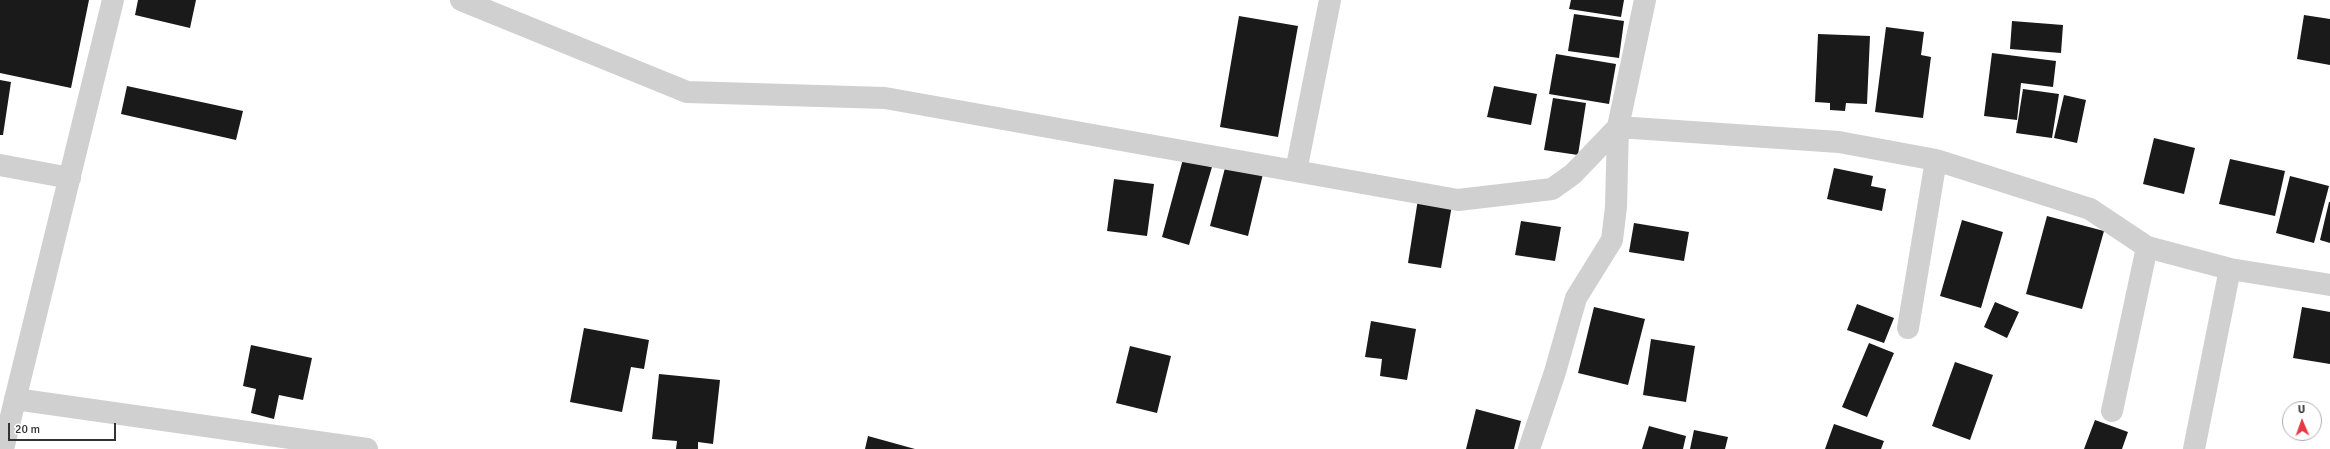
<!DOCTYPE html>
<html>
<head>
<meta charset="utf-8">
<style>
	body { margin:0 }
	#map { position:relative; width:2330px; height:449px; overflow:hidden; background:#fff; font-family:Signika,sans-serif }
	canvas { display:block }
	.north { position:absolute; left:2282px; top:401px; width:40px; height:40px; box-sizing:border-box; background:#fff; border:1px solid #adadad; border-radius:50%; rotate:358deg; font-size:11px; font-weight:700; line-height:16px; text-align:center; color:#333 }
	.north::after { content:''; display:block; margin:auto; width:14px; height:18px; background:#e63946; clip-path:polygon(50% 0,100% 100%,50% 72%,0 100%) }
	.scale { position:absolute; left:8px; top:423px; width:108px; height:18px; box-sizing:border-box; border:2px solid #333; border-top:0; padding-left:5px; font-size:12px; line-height:14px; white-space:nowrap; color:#333; -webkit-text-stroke:3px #fff; paint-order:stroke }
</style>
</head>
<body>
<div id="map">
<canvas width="2330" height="449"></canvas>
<div class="north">U</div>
<div class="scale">20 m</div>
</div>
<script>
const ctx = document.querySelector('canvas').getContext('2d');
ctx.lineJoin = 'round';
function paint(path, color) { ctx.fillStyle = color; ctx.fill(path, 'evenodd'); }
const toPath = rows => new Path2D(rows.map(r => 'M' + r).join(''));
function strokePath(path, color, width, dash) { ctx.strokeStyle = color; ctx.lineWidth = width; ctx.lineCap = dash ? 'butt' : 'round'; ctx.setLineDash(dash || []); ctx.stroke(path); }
const building = toPath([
	[0,0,89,0,71,88,0,73],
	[138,0,196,0,190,28,135,15],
	[1571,0,1624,0,1621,17,1569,9],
	[1574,14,1624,21,1619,58,1568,51],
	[2304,15,2330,19,2330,65,2297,59],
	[1239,16,1298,26,1278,137,1220,127],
	[2012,21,2063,25,2061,53,2010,49],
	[1886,27,1924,32,1921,55,1931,57,1923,118,1875,112],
	[1818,34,1870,36,1867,104,1846,103,1845,111,1830,110,1830,103,1815,102],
	[1992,53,2056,61,2053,87,2021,83,2017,120,1984,116],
	[1556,54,1616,64,1609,104,1549,94],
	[0,80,11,82,3,135,0,135],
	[127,86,243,111,236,140,121,114],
	[1494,86,1537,94,1531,125,1487,117],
	[2023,89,2059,94,2052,138,2016,133],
	[2064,95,2086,100,2077,143,2054,138],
	[1553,98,1586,103,1578,155,1544,150],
	[2154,138,2195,148,2184,194,2143,184],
	[1183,159,1212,167,1189,245,1162,237],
	[2230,159,2285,171,2275,216,2219,204],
	[1226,164,1263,174,1248,236,1210,226],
	[1834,168,1873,176,1871,186,1886,189,1882,211,1827,199],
	[2290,176,2329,186,2314,243,2276,233],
	[1114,179,1154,184,1147,236,1107,231],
	[1418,199,1452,205,1441,268,1408,263],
	[2329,202,2330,202,2330,243,2320,240],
	[2047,216,2104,231,2082,309,2026,294],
	[1962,220,2003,232,1981,308,1940,296],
	[1521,221,1561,227,1555,261,1515,255],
	[1634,223,1689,232,1684,261,1629,252],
	[1995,302,2019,312,2007,338,1984,327],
	[1857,304,1894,318,1884,343,1847,330],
	[1594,307,1645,319,1628,385,1578,373],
	[2302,307,2330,312,2330,364,2293,358],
	[1371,321,1416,329,1407,380,1380,376,1382,359,1365,357],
	[584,328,649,340,644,369,631,367,622,412,570,402],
	[1651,339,1695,346,1686,402,1643,395],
	[1869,343,1894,353,1867,417,1842,407],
	[251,345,312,358,303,400,279,395,274,419,251,413,256,389,243,386],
	[1130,346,1171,356,1157,413,1116,403],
	[1955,362,1993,375,1970,440,1932,426],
	[659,374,720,380,713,444,698,442,698,449,676,449,677,441,652,439],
	[1476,409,1521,421,1514,449,1466,449],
	[2095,420,2128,432,2122,449,2084,449],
	[1834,424,1884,441,1881,449,1825,449],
	[1649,426,1686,436,1683,449,1642,449],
	[1694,430,1728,437,1725,449,1690,449],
	[868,436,915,449,865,449]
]);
const minor = toPath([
	[461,0,687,92,885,98,1458,200,1552,189,1573,174,1618,127,1645,0],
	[0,165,70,178],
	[1296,171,1330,0],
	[1908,328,1936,160],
	[15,399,367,449],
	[2112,411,2147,247],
	[3,449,113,0],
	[1529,449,1555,372,1576,298,1612,240,1616,207,1618,127,1839,142,1936,160,2090,209,2147,247,2230,269,2330,285],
	[2194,449,2230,269]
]);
paint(building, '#1a1a1a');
strokePath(minor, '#d0d0d0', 22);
</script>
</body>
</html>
